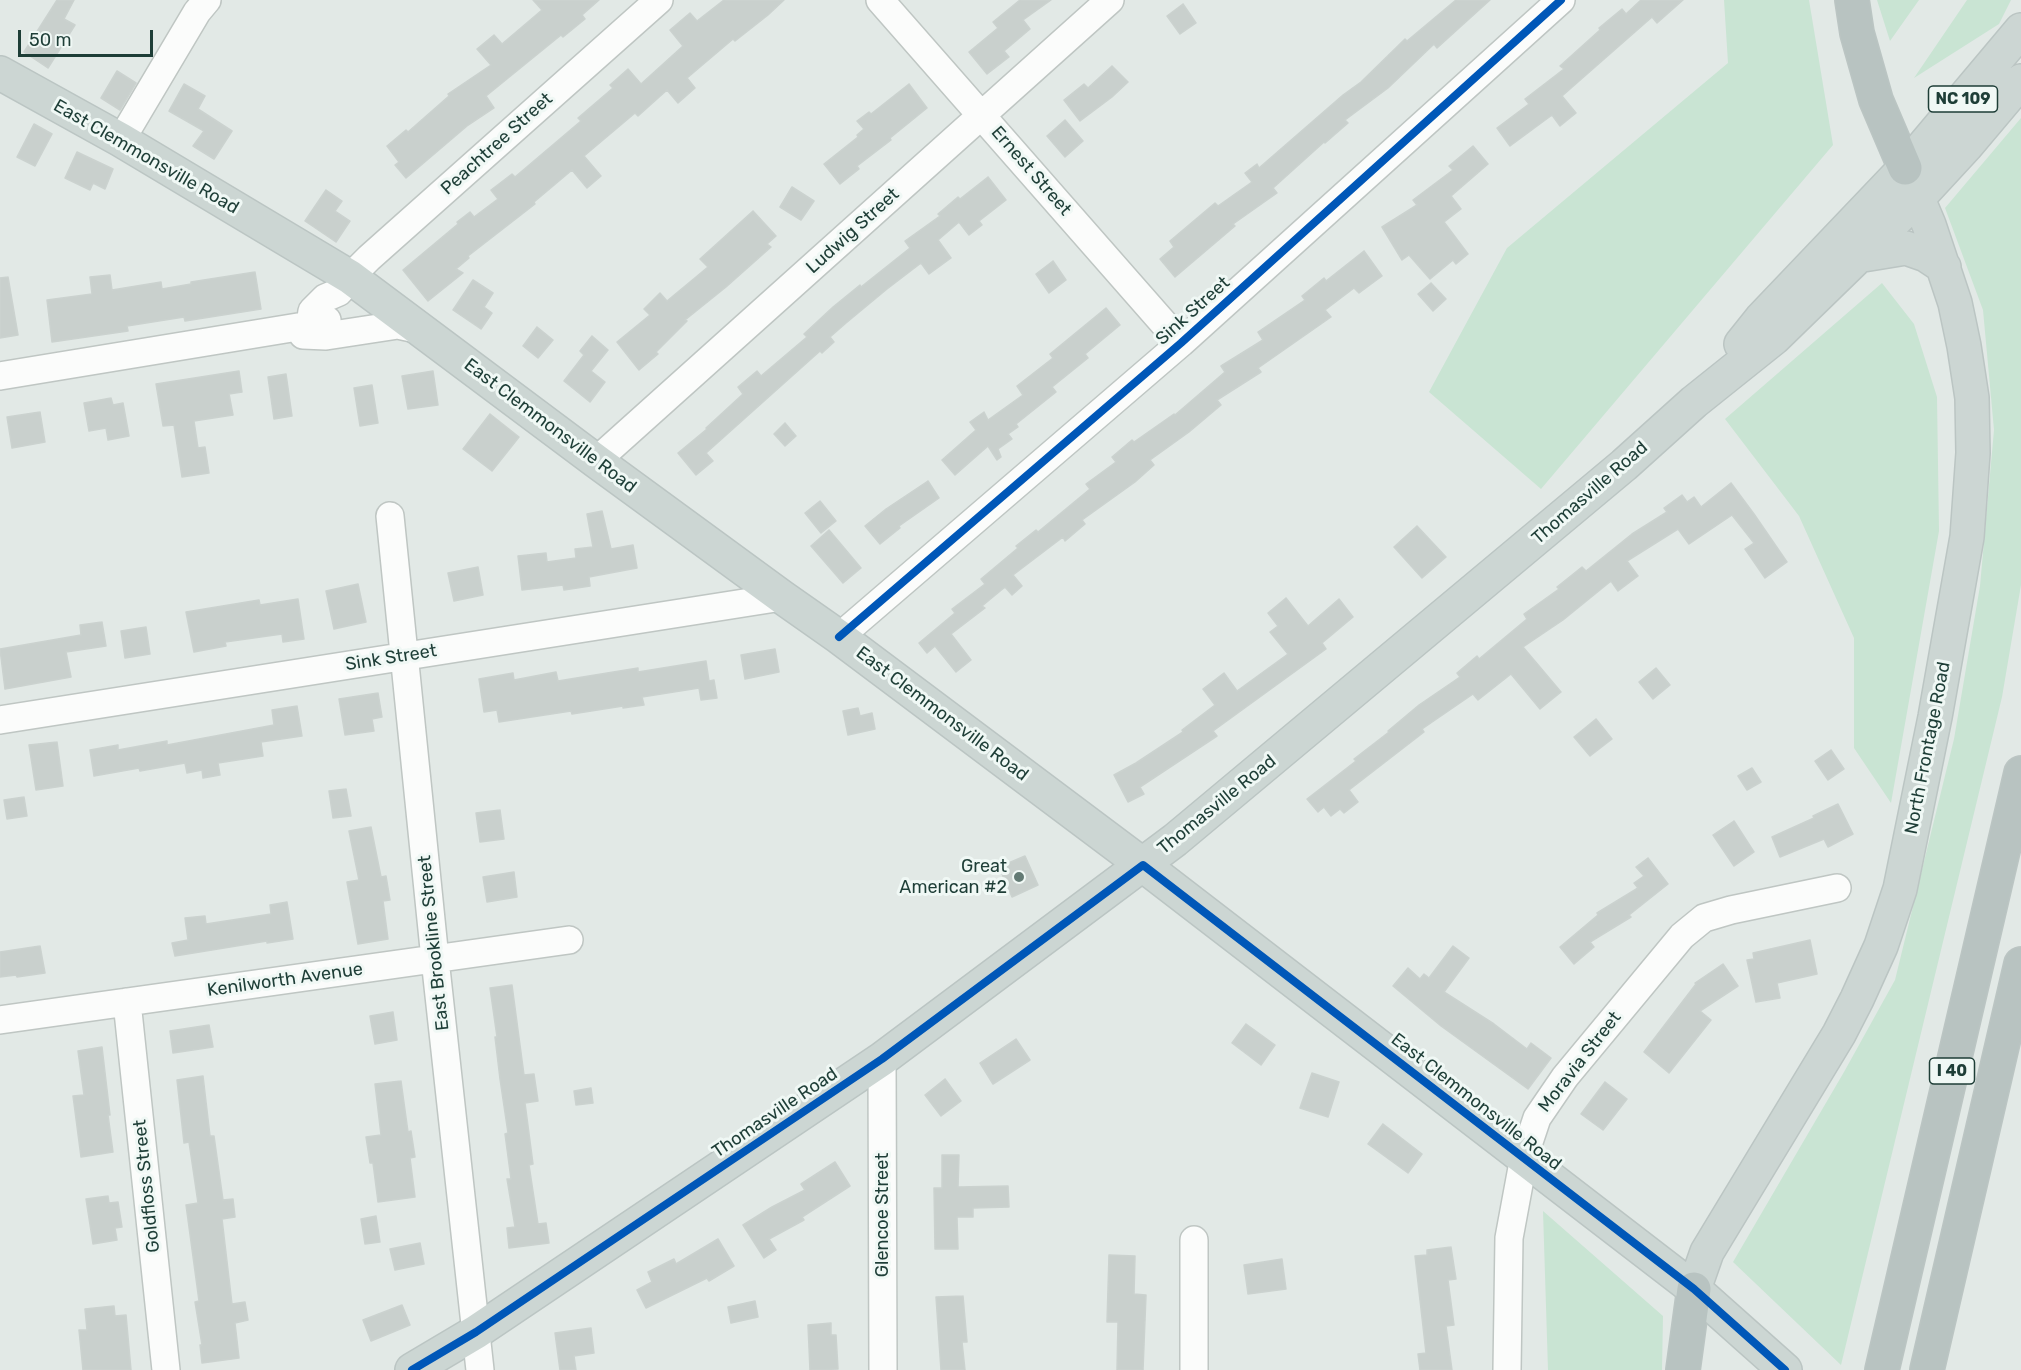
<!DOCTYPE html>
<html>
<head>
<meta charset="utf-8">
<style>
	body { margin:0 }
	#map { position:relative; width:2021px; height:1370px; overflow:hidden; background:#e2e9e6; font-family:Rubik,sans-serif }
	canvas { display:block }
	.scale { position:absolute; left:18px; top:30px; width:135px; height:27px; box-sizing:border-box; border:3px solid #1e3e37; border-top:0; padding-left:8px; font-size:18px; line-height:21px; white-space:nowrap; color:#1e3e37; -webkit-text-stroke:4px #f0f8f5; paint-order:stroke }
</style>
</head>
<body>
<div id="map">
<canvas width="2021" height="1370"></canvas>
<div class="scale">50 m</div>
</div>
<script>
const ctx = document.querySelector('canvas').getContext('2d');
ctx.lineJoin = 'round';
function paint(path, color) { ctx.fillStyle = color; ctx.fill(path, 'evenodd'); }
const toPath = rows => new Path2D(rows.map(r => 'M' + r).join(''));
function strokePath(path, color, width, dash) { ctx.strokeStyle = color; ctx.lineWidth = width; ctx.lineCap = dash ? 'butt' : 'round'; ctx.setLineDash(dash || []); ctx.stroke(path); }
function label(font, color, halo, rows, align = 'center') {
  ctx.font = font + ' Rubik,sans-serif'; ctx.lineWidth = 6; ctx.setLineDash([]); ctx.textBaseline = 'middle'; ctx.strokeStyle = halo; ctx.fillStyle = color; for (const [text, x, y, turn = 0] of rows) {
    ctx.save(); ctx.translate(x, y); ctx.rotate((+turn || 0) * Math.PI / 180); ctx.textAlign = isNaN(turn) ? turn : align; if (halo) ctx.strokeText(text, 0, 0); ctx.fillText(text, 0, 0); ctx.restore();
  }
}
const green = toPath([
	[1724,0,1809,0,1833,145,1541,489,1429,392,1507,248,1728,63],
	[1877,0,1919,0,1890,41],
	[1967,0,2011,0,1999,24,1914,78],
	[2021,118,2021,585,2002,697,1841,1365,1733,1262,1844,1072,1895,980,1954,739,1980,586,1994,430,1983,310,1945,208],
	[1882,283,1914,324,1937,397,1939,531,1891,803,1854,748,1854,638,1799,516,1725,419],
	[1543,1211,1663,1316,1662,1370,1548,1370]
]);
const building = toPath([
	[57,0,74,0,64,19,75,25,48,68,24,52,57,0],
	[533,0,599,0,582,15,585,19,563,37,561,35,486,96,494,108,467,126,406,178,395,165,399,162,387,146,406,130,408,132,449,96,448,94,491,65,477,49,494,35,502,44,542,10,533,0],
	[724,0,784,0,768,15,735,41,733,39,687,78,695,88,678,103,667,90,638,116,635,113,584,156,601,176,587,188,572,170,534,202,535,204,468,256,469,258,456,269,463,273,428,301,403,270,458,224,457,222,470,212,474,217,498,199,491,190,512,174,515,177,581,121,578,118,613,88,610,85,628,69,641,84,683,46,670,30,690,13,697,21,724,0],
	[1020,0,1051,0,1023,20,1030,29,1004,51,1009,57,987,74,969,52,998,28,993,22,1020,0],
	[1456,0,1490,0,1437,48,1434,44,1388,88,1345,120,1348,123,1325,143,1324,142,1273,188,1277,193,1233,224,1235,226,1175,277,1160,259,1174,247,1170,241,1215,203,1218,206,1252,182,1245,173,1257,164,1259,168,1343,95,1361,82,1405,39,1407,41,1456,0],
	[1641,0,1683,0,1657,23,1652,17,1562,96,1576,113,1560,126,1552,115,1510,146,1497,128,1529,104,1525,99,1564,69,1560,66,1600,30,1599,28,1622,9,1626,14,1641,0],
	[1183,4,1196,23,1180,34,1167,16,1183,4],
	[1112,66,1128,82,1112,97,1080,121,1064,100,1084,84,1088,88,1112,66],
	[117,71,136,83,120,110,101,98,117,71],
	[184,84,205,96,198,109,232,131,214,159,193,146,204,131,169,111,184,84],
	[909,84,927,108,890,138,891,140,857,166,859,169,840,184,824,164,858,137,857,135,864,129,857,121,869,112,871,114,909,84],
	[1065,120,1083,141,1065,157,1047,136,1065,120],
	[34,124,52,134,35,166,17,157,34,124],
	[1473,146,1488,164,1451,196,1461,209,1444,222,1468,254,1456,264,1453,260,1430,279,1409,255,1402,260,1382,227,1417,205,1413,200,1453,170,1449,166,1473,146],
	[77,152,113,169,105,189,93,183,90,190,65,178,77,152],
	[988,177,1006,200,979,221,982,225,969,235,959,222,938,240,951,258,929,274,921,263,887,289,846,323,830,337,834,342,822,353,820,351,706,453,713,461,696,475,678,453,707,429,706,428,743,394,738,387,757,371,761,376,807,337,804,334,833,307,860,285,861,287,910,248,905,241,940,216,938,214,958,197,960,199,988,177],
	[792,187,814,201,801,220,780,207,792,187],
	[326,190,342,201,335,211,350,221,336,242,305,221,326,190],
	[753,211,776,236,767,244,771,247,726,287,685,320,687,321,656,352,658,354,639,370,617,342,650,315,644,309,660,293,667,301,708,267,700,259,753,211],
	[1364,251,1382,276,1359,293,1354,288,1325,310,1331,317,1258,368,1261,372,1217,400,1221,405,1189,432,1150,460,1154,465,1135,482,1082,520,1085,524,1065,541,1063,537,1013,575,1022,586,1012,595,1005,587,982,606,985,608,951,634,971,660,956,672,935,646,927,653,919,643,955,613,952,609,985,584,981,579,1018,548,1016,546,1036,530,1038,532,1090,489,1086,484,1116,462,1112,457,1132,440,1134,442,1174,414,1175,415,1225,372,1221,366,1263,340,1258,332,1305,300,1302,296,1324,278,1326,281,1364,251],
	[1053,261,1066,280,1049,293,1036,274,1053,261],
	[255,272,261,309,185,321,184,317,127,326,128,331,52,342,47,300,92,294,90,277,110,275,112,290,161,282,162,289,191,284,191,282,255,272],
	[8,277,18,335,0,338,0,278,8,277],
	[473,280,493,293,484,307,492,313,481,329,453,310,473,280],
	[1431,283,1446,299,1433,311,1418,294,1431,283],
	[1106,308,1120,325,1085,354,1088,358,1052,387,1056,392,1016,424,1018,427,1008,434,1012,439,998,449,1001,457,997,460,988,446,955,475,942,460,976,430,970,422,984,412,988,420,1023,395,1017,386,1053,358,1050,354,1106,308],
	[537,327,553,340,538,358,523,346,537,327],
	[592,336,608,350,591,371,605,382,590,402,564,381,584,355,580,351,592,336],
	[239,371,242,392,229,394,233,415,194,421,198,448,205,447,209,473,182,477,174,425,163,426,156,384,239,371],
	[433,371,438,405,408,409,402,376,433,371],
	[286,374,292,416,274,419,268,377,286,374],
	[372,385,378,423,360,426,354,388,372,385],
	[111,398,113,405,123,403,129,436,108,440,106,428,89,431,84,403,111,398],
	[40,412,45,442,12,448,7,417,40,412],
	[490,414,519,437,492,471,463,449,490,414],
	[785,423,796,436,785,446,774,434,785,423],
	[928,481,939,498,899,526,900,528,880,544,865,526,886,509,928,481],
	[1731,483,1754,514,1787,562,1765,578,1745,549,1754,543,1732,515,1689,544,1678,529,1627,561,1638,576,1618,591,1611,581,1563,620,1523,647,1561,692,1540,709,1511,674,1478,700,1473,694,1422,729,1424,732,1349,790,1358,802,1344,813,1340,809,1331,816,1324,807,1318,812,1307,799,1356,761,1354,759,1389,732,1388,731,1419,705,1460,677,1457,673,1477,656,1479,659,1527,619,1524,614,1559,589,1557,587,1582,567,1586,571,1632,534,1667,512,1664,508,1682,495,1687,502,1694,497,1701,507,1731,483],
	[820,501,836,521,821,533,805,513,820,501],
	[602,511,611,549,633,545,637,568,589,577,590,586,564,590,563,585,522,590,518,556,546,553,547,562,576,558,575,549,593,547,587,514,602,511],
	[1417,526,1446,557,1422,578,1394,547,1417,526],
	[829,530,861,568,843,583,811,546,829,530],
	[478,567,483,595,454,601,448,573,478,567],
	[358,584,366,622,334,629,326,591,358,584],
	[1286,598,1308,626,1339,599,1353,617,1322,643,1326,649,1213,731,1217,736,1140,787,1144,794,1128,802,1114,775,1136,763,1183,732,1182,730,1215,705,1203,689,1224,673,1237,691,1288,654,1270,632,1278,626,1268,613,1286,598],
	[298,599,304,639,283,642,282,634,225,642,226,646,194,652,186,612,259,600,260,605,298,599],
	[102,622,106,646,66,652,71,677,5,689,0,649,81,635,80,625,102,622],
	[146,627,150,654,125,658,121,631,146,627],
	[775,649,779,672,745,679,741,655,775,649],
	[706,661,709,681,714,680,717,698,701,700,699,688,642,697,644,705,623,708,623,706,572,714,571,711,499,722,497,710,484,712,479,679,513,673,514,680,556,672,558,681,638,668,638,672,706,661],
	[1656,668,1670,685,1653,699,1639,682,1656,668],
	[378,693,382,717,372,719,374,731,345,735,339,699,378,693],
	[297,706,302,736,261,742,263,756,218,763,220,775,203,778,202,770,187,773,185,763,140,771,139,768,94,776,90,750,118,745,118,750,167,741,167,745,274,725,272,710,297,706],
	[858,708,860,716,872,713,875,729,848,735,843,711,858,708],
	[1596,719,1612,739,1590,756,1574,737,1596,719],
	[57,742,63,786,36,790,29,745,57,742],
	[1831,750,1844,769,1828,780,1815,761,1831,750],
	[1752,768,1761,782,1747,790,1738,776,1752,768],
	[346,789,351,816,333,818,329,791,346,789],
	[24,797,27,816,7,819,4,800,24,797],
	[1838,804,1853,834,1828,847,1824,839,1780,857,1772,837,1814,818,1813,816,1838,804],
	[500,810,504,839,480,842,476,813,500,810],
	[1734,821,1754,852,1734,866,1713,835,1734,821],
	[371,827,381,877,386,876,390,900,383,901,388,939,358,944,347,882,359,880,349,831,371,827],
	[1025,856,1038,885,1012,897,999,867,1025,856],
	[1648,858,1668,884,1629,915,1631,917,1590,942,1594,947,1574,964,1560,947,1598,915,1597,913,1638,888,1634,883,1644,876,1636,867,1648,858],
	[514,872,517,897,487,902,483,877,514,872],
	[287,902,293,939,267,943,267,941,175,956,172,943,188,940,185,918,205,916,206,924,271,914,270,905,287,902],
	[1810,940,1817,974,1777,983,1780,998,1756,1002,1747,960,1754,959,1753,953,1810,940],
	[40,946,45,973,17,977,16,975,0,977,0,952,40,946],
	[1453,946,1469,958,1444,992,1494,1024,1527,1049,1531,1043,1551,1058,1528,1089,1441,1026,1393,986,1408,968,1420,979,1424,974,1429,978,1453,946],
	[1723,964,1738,986,1700,1011,1711,1020,1669,1073,1644,1052,1696,984,1695,983,1723,964],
	[512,985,524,1075,534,1074,538,1101,525,1103,533,1164,529,1165,538,1224,546,1223,549,1243,509,1248,507,1228,515,1227,507,1179,511,1179,505,1134,508,1133,500,1079,495,1037,497,1037,490,988,512,985],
	[393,1012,397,1040,375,1044,370,1016,393,1012],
	[1246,1024,1275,1045,1261,1065,1232,1043,1246,1024],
	[209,1025,213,1047,173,1053,170,1031,209,1025],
	[1016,1039,1030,1060,993,1084,980,1063,1016,1039],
	[102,1047,110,1115,108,1115,113,1152,81,1157,73,1096,84,1095,78,1051,102,1047],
	[1312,1073,1339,1082,1328,1117,1300,1108,1312,1073],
	[203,1076,210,1136,214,1136,223,1200,233,1199,235,1217,222,1219,232,1304,245,1302,248,1320,235,1323,239,1358,202,1363,200,1345,202,1345,195,1302,199,1301,186,1205,198,1203,189,1142,184,1143,177,1080,203,1076],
	[945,1079,961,1101,941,1116,925,1095,945,1079],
	[401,1081,408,1132,411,1131,415,1157,410,1158,415,1197,378,1202,373,1163,370,1163,366,1137,381,1135,375,1084,401,1081],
	[1605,1082,1627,1099,1603,1130,1581,1114,1605,1082],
	[591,1088,593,1103,576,1105,574,1091,591,1088],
	[1383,1124,1422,1154,1408,1173,1368,1144,1383,1124],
	[942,1155,959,1155,958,1187,1008,1186,1009,1207,973,1208,973,1217,957,1217,958,1249,935,1249,934,1188,942,1188,942,1155],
	[835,1162,850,1186,802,1217,804,1220,769,1239,776,1250,764,1258,743,1225,772,1207,805,1190,801,1184,835,1162],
	[108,1196,109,1203,118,1202,122,1227,115,1228,117,1240,93,1244,86,1199,108,1196],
	[376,1216,380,1242,365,1244,361,1219,376,1216],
	[718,1239,734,1266,709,1281,707,1278,646,1308,637,1290,652,1282,648,1272,674,1259,676,1264,718,1239],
	[420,1243,424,1264,395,1270,390,1249,420,1243],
	[1451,1247,1456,1279,1448,1280,1454,1325,1446,1326,1452,1370,1420,1370,1418,1354,1426,1353,1415,1256,1427,1255,1427,1250,1451,1247],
	[1109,1255,1135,1256,1134,1294,1146,1295,1143,1370,1117,1370,1118,1322,1107,1322,1109,1255],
	[1282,1259,1286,1289,1248,1294,1244,1265,1282,1259],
	[963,1296,967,1342,962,1342,965,1370,941,1370,936,1297,963,1296],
	[755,1301,758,1317,731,1323,728,1307,755,1301],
	[402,1305,410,1325,371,1341,363,1320,402,1305],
	[114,1306,115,1316,126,1315,131,1370,83,1370,79,1330,87,1330,85,1309,114,1306],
	[831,1323,831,1335,836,1335,838,1369,810,1370,808,1325,831,1323],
	[591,1328,594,1353,574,1356,576,1370,560,1370,555,1333,591,1328]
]);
const minor = toPath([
	[880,0,1181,343],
	[121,140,197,12,207,0],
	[310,325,312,311,325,298,339,292,350,277,369,258,659,0],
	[303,335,326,336,398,325,421,330],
	[0,376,310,325,327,320],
	[596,461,1110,0],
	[390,516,435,959,480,1370],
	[839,637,1181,343,1561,0],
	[0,720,782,597],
	[127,1002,166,1370],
	[0,1020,569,940],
	[882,1059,883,1370],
	[1194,1240,1194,1370],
	[1507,1370,1509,1238,1524,1157,1537,1118,1565,1077,1682,936,1704,918,1731,910,1837,888]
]);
const major = toPath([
	[0,73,121,140,350,277,596,461,782,597,839,637,1143,865,1694,1289,1785,1370],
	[1857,256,1906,248,1926,255,1944,267],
	[1741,344,1761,319,1905,168,2021,30],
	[1694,1289,1707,1252,1839,1034,1857,999,1881,946,1900,889,1935,717,1967,537,1973,453,1972,398,1964,346,1955,303,1929,225,1910,180],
	[412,1370,476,1332,882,1059,1175,840,1624,465,1694,402,1774,338,1918,198,1966,146,2021,81]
]);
const highway = toPath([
	[1852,0,1857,33,1876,100,1905,168],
	[1683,1370,1694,1289],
	[1882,1370,2021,773],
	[1927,1370,2021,964]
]);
const cycleway = toPath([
	[839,637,1181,343,1561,0],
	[412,1370,476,1332,882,1059,1143,865,1694,1289,1785,1370]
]);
const markers = [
	[1019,877,6,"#637a74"]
];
const shields = [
	[1963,99,69],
	[1952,1071,45]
];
const shieldNames = [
	["NC 109",1963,99],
	["I 40",1952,1071]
];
const streetNames = [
	["Peachtree Street",497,144,-42],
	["East Clemmonsville Road",146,157,30],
	["Ernest Street",1031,171,49],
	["Ludwig Street",853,231,-42],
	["Sink Street",1193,311,-42],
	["East Clemmonsville Road",550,426,37],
	["Thomasville Road",1590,493,-41],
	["Sink Street",391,658,-9],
	["East Clemmonsville Road",942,714,37],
	["North Frontage Road",1928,748,-79],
	["Thomasville Road",1217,805,-39],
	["East Brookline Street",434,943,-96],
	["Kenilworth Avenue",285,980,-8],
	["Moravia Street",1580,1062,-52],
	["East Clemmonsville Road",1476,1102,38],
	["Thomasville Road",775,1113,-34],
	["Goldfloss Street",147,1186,-96],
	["Glencoe Street",883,1215,-90]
];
const poiNames = [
	["Great",1007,867],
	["American #2",1007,888]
];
paint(green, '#c9e4d3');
paint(building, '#c9d0cd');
strokePath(building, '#cbd2cf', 1.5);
strokePath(minor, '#bfc6c3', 30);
strokePath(major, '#bbc5c3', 36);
strokePath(highway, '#bbc5c3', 36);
strokePath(minor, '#fbfcfb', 27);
strokePath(major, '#ccd6d3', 33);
strokePath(highway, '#b8c3c1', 33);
strokePath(cycleway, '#0057b8', 8);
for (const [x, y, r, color] of markers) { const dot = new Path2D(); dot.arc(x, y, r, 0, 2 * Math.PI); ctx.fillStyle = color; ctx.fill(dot); strokePath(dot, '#f0f8f5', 2); }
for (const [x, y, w] of shields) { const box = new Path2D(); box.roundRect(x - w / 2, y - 13, w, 26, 4.5); ctx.fillStyle = '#f0f8f5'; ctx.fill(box); strokePath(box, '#1e3e37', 1.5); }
label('bold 16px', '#1e3e37', null, shieldNames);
label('18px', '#1e3e37', '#f0f8f5', streetNames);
label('18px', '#1e3e37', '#f0f8f5', poiNames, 'right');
</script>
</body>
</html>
